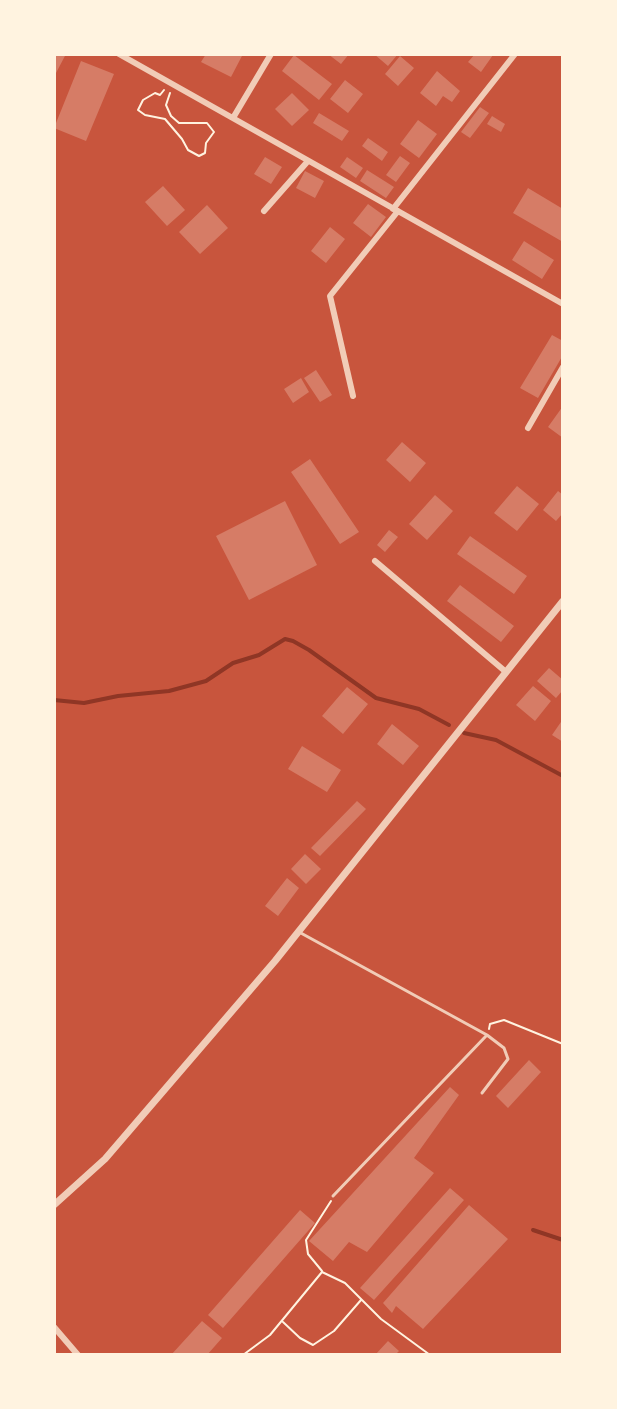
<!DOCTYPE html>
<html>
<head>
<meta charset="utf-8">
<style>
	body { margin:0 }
	#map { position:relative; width:617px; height:1409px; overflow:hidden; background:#c8553d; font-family:Quicksand,sans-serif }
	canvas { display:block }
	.frame { position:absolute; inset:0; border:56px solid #fff3e0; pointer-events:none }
</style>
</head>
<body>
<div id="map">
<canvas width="617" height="1409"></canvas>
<div class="frame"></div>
</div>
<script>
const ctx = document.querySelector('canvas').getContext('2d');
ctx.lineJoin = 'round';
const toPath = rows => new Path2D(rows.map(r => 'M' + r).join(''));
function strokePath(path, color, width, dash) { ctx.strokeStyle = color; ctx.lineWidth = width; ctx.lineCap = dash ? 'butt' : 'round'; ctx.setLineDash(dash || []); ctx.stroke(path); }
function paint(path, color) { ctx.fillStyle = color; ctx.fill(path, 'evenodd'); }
const stream = toPath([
	[54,700,84,703,118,696,169,691,206,681,233,663,259,655,285,639,293,641,309,650,376,698,419,709,449,725],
	[464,733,496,740,563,776],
	[533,1230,563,1240]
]);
const building = toPath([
	[54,54,66,54,56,73,54,71],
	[206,54,243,54,231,77,201,62],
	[328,54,349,54,341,64],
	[374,54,398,54,388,66],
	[475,54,492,54,493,55,481,72,468,62],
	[294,55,332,84,319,100,282,71],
	[400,56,414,68,398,86,385,74],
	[81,61,114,74,86,141,54,128],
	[437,71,460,91,452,102,443,96,436,106,420,93],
	[345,80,363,94,348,113,330,99],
	[292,93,309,110,292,126,275,109],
	[480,107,489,113,470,138,461,132],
	[319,113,349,131,342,141,313,123],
	[492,116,505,124,501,132,487,124],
	[418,120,437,134,419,158,400,144],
	[368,138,388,152,382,161,362,146],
	[400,156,410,163,396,182,386,175],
	[265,157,282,167,271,184,254,174],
	[347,157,363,168,356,178,340,167],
	[367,170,394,187,386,198,360,181],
	[305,171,324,181,315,198,296,188],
	[163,186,185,210,167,226,145,202],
	[528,188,563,209,563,242,513,213],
	[368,204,386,217,371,237,353,223],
	[207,205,228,228,200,254,179,232],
	[330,227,345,239,326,263,311,251],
	[524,241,554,260,542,279,512,260],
	[552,335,563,341,563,355,538,398,520,388],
	[316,370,332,395,320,402,304,378],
	[301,378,309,392,293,403,284,389],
	[563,406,563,438,548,427],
	[402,442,426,463,410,482,386,460],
	[310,459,359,532,340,544,291,472],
	[517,486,539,504,517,531,494,513],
	[558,491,563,495,563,513,556,521,543,510],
	[435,495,453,511,427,540,409,524],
	[285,501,317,565,249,600,216,536],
	[389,530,398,537,385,552,377,545],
	[470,536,527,576,514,594,457,554],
	[460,585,514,626,501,642,447,601],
	[549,668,563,680,563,690,556,698,537,681],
	[533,686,551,701,535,721,516,705],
	[347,687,368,704,343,734,322,716],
	[563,719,563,742,552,735],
	[392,724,419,746,403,765,377,744],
	[302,746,341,770,327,792,288,769],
	[357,801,366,809,320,856,311,848],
	[305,854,321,869,306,884,291,869],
	[287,878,299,888,278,916,265,906],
	[529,1060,541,1072,508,1108,496,1096],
	[450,1087,459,1095,414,1158,434,1173,367,1252,349,1242,333,1261,309,1241],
	[450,1188,464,1200,374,1300,360,1288],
	[469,1205,508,1239,423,1329,396,1306,392,1313,383,1303],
	[300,1210,315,1223,223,1328,208,1315],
	[202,1321,222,1338,207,1355,171,1355],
	[388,1341,399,1351,395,1355,375,1355]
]);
const path = toPath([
	[164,90,160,95,155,93,143,100,138,110,145,115,165,119,182,139,188,150,199,156,205,153,206,143,214,132,207,123,179,123,171,116,166,105,170,93],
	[489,1029,490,1024,504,1020,563,1044],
	[322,1271,308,1254,306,1240,331,1201],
	[283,1322,300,1338,313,1345,334,1331,361,1300],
	[243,1355,270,1335,322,1272,345,1283,381,1319,430,1355]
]);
const service = toPath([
	[299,932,487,1035,504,1048,508,1059,482,1093],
	[333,1196,487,1035]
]);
const minor = toPath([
	[119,54,563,304],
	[233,118,271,54],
	[393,209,515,54],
	[264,211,308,161],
	[353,396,330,296,398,211],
	[528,428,563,367],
	[375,561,506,672],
	[54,1327,78,1355]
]);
const tertiary = toPath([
	[54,1205,105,1159,275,961,563,601]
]);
strokePath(stream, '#8f3625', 4);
paint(building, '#d67c66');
strokePath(path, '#fff3e0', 2);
strokePath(service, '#f1ccb7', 3);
strokePath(minor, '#f1ccb7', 6);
strokePath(tertiary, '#f1ccb7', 7);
</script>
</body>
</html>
